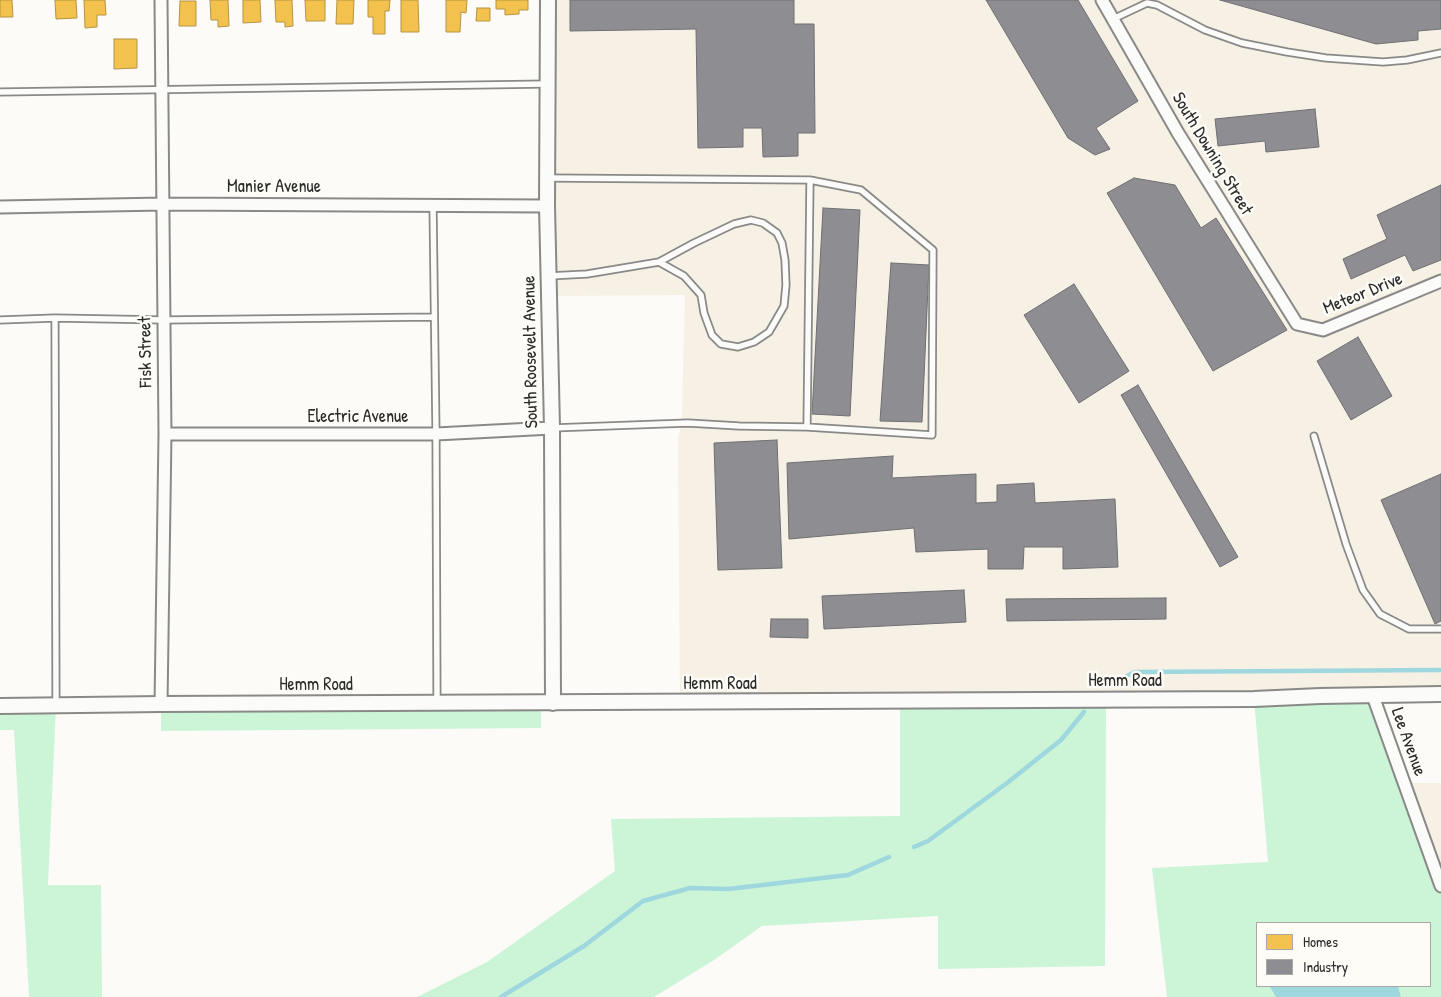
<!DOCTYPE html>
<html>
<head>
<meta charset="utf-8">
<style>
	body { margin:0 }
	#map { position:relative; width:1441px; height:997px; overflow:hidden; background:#fcfbf8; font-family:"Patrick Hand",sans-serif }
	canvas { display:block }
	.legend { position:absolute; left:1256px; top:922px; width:175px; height:65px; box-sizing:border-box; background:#fdfcf7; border:1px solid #a9a8a5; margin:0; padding:6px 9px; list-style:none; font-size:15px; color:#2b2b2b }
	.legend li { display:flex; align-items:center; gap:10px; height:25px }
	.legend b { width:25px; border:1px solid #a9a8a5 }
</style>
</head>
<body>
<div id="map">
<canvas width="1441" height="997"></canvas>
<ul class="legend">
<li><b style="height:14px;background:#f2c14e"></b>Homes</li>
<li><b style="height:14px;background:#8d8d92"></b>Industry</li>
</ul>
</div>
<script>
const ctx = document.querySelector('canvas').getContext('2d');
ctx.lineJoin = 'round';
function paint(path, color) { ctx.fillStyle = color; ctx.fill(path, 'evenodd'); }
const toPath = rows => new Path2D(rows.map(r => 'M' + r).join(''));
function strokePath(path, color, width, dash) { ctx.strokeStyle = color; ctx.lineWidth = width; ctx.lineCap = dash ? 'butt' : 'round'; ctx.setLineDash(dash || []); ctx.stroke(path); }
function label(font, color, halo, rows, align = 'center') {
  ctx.font = font + ' "Patrick Hand",sans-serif'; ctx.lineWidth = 5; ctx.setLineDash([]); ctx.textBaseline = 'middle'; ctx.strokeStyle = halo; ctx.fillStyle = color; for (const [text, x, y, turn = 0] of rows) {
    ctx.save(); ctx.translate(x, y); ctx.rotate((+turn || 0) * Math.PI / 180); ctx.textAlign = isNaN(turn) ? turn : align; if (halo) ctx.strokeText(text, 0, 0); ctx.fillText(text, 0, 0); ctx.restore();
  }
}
const built = toPath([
	[548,0,1441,0,1441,694,680,703,678,441,682,414,685,295,549,296],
	[1404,783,1441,783,1441,886]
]);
const green = toPath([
	[1373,696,1441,886,1441,997,1401,997,1398,986,1430,986,1430,923,1257,923,1257,986,1269,986,1276,997,1167,997,1152,868,1268,862,1254,699],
	[1106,700,1105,966,938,969,938,916,762,926,714,960,654,997,417,997,487,962,615,871,611,819,900,816,900,701],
	[541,703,541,728,161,731,161,704],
	[0,706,56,706,48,885,101,885,102,997,29,997,14,730,0,730]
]);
const water = toPath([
	[1269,986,1398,986,1401,997,1276,997]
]);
const homes = toPath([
	[0,0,12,0,13,17,0,17,0,0],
	[55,0,76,0,77,18,56,19,55,0],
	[84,0,105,0,106,15,97,15,97,27,85,28,84,0],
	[210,0,228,0,229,26,218,27,218,20,211,20,210,0],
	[243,0,260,0,261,22,243,23,243,0],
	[275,0,292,0,293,26,285,27,285,22,276,22,275,0],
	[305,0,325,0,325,21,306,21,305,0],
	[337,0,354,0,353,24,336,24,337,0],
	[368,0,390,0,389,11,385,11,385,34,373,34,373,17,368,17,368,0],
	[401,0,418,0,419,32,401,32,401,0],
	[446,0,467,0,466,13,461,12,460,32,446,32,446,0],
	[496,0,528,0,528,10,519,10,519,14,505,15,505,9,496,9,496,0],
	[180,1,196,1,196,26,179,26,180,1],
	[477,8,490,8,490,21,476,21,477,8],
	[114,39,137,39,137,68,114,69,114,39]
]);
const industry = toPath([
	[570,0,794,0,794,24,814,24,815,133,798,133,798,156,763,157,762,128,743,128,743,147,698,148,696,29,570,31,570,0],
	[986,0,1078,0,1138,101,1096,128,1110,149,1095,155,1068,138,986,0],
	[1220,0,1441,0,1441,29,1418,31,1418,40,1376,44,1220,0],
	[1315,109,1319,147,1266,152,1265,141,1218,146,1215,119,1315,109],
	[1134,178,1175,185,1201,228,1216,218,1287,330,1213,371,1107,193,1134,178],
	[1441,185,1441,260,1413,271,1405,255,1351,279,1343,259,1387,239,1377,215,1441,185],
	[823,208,860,210,850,416,812,414,823,208],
	[891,263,929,265,922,422,880,421,891,263],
	[1074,284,1129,371,1079,403,1024,315,1074,284],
	[1358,337,1392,396,1351,420,1317,361,1358,337],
	[1138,385,1238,557,1220,567,1121,395,1138,385],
	[777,440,782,568,718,570,714,443,777,440],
	[893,456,892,478,976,474,976,503,997,502,997,485,1034,483,1035,503,1115,499,1118,567,1063,569,1063,547,1024,547,1023,569,988,569,988,549,916,552,914,528,789,539,787,463,893,456],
	[1441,474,1441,621,1435,624,1381,500,1441,474],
	[964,590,966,622,824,629,822,596,964,590],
	[1166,598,1166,619,1007,621,1006,599,1166,598],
	[771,619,808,619,808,638,770,637,771,619]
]);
const stream = toPath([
	[1107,686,1135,672,1441,670],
	[914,847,928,841,1007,783,1061,740,1084,712],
	[501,997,584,946,643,901,690,888,728,889,848,875,889,857]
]);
const service = toPath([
	[1113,19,1147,3,1157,5,1205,30,1242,43,1287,52,1326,58,1383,62,1407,60,1441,53],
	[0,92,547,84],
	[547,178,810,180,807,427,739,426,688,423,552,428],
	[433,205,436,434,437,703],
	[549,276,587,274,659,262,694,243,734,224,751,220,763,223,777,233,782,243,785,260,786,285,784,306,769,332,754,342,738,347,721,344,712,335,704,313,701,295,684,276,659,262],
	[55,318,56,704],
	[0,320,55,318,164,320,434,317],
	[807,427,932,435,933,250,861,190,810,180],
	[1314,436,1346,544,1363,590,1380,614,1409,629,1441,629]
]);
const minor = toPath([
	[1102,0,1178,133,1297,324,1323,330,1441,281],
	[0,207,163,204,547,206],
	[165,434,436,434,552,428],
	[1373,696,1441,886],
	[161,704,165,434,161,0]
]);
const tertiary = toPath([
	[548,0,547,206,552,428,553,703],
	[0,706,161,704,1254,699,1320,696,1441,694]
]);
const streetNames = [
	["South Downing Street",1212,154,59],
	["Manier Avenue",274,187],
	["Meteor Drive",1363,294,-22],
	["Fisk Street",146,352,-91],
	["South Roosevelt Avenue",531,352,-91],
	["Electric Avenue",358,417],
	["Hemm Road",1125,681],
	["Hemm Road",720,684],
	["Hemm Road",316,685],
	["Lee Avenue",1408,742,70]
];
paint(built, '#f6f0e5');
paint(green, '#ccf4d7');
paint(water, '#9fd7de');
paint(homes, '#f2c14e');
strokePath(homes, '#b69444', 1);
paint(industry, '#8d8d92');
strokePath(industry, '#707073', 1);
strokePath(stream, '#9fd7de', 4.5);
strokePath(service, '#898987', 9);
strokePath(minor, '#898987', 15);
strokePath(tertiary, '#898987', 18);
strokePath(service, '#fbfbf9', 5.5);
strokePath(minor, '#fbfbf9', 11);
strokePath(tertiary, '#fbfbf9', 14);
label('18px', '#2b2b2b', '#fdfcf7', streetNames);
</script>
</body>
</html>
